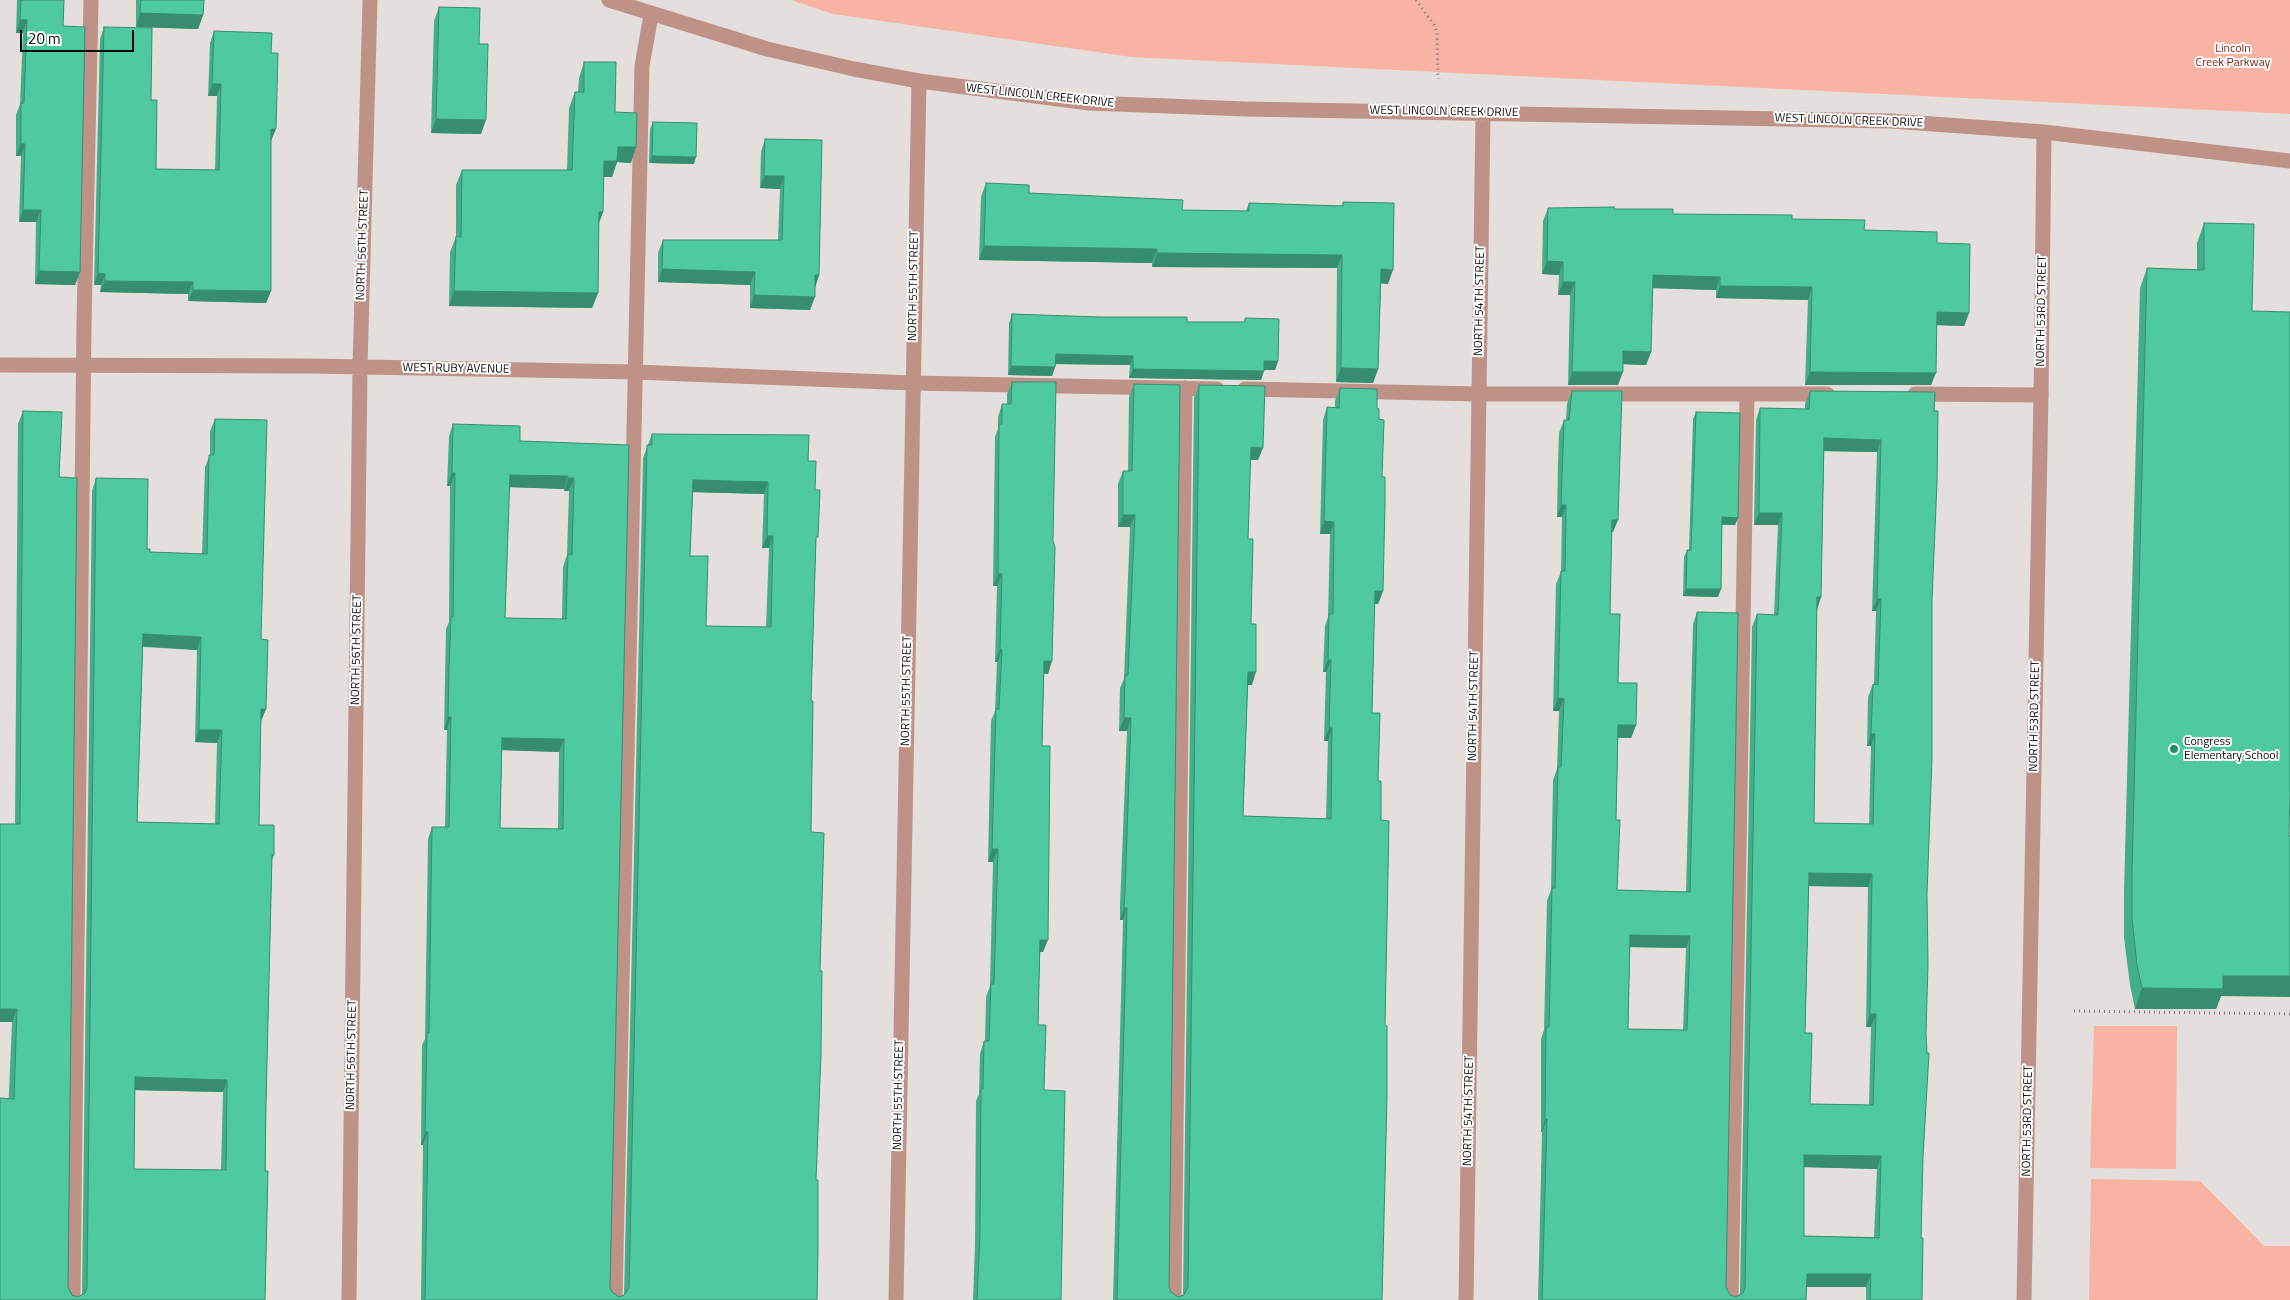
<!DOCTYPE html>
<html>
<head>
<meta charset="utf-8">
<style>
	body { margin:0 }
	#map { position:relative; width:2290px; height:1300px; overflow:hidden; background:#e4dfdd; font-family:"Titillium Web",sans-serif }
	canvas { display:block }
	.scale { position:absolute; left:20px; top:30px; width:114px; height:22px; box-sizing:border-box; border:2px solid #0d0b0b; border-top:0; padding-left:6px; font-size:15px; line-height:18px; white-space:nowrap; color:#0d0b0b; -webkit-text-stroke:4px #fff; paint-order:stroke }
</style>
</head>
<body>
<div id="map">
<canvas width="2290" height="1300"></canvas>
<div class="scale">20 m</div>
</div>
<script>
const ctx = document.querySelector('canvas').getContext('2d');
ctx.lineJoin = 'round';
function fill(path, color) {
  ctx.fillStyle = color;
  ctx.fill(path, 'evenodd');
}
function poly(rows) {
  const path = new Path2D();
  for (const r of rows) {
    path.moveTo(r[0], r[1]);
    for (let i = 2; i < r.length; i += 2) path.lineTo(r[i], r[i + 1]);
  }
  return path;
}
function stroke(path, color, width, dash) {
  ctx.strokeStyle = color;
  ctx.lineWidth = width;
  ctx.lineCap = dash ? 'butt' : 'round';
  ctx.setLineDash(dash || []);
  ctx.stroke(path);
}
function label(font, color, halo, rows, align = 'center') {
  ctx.font = font + ' "Titillium Web",sans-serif';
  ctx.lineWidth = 4;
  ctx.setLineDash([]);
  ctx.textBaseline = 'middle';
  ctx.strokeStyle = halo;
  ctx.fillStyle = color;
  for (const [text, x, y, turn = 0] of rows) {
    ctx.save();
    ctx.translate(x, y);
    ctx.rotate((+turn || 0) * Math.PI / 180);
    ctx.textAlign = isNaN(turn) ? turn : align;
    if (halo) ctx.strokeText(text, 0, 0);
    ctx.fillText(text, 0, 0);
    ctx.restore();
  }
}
fill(poly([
	[791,0,2290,0,2290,114,1131,57,833,14],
	[2094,1026,2177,1026,2176,1169,2090,1168],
	[2091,1179,2200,1181,2264,1246,2290,1246,2290,1300,2089,1300]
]), '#f9b3a3');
stroke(poly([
	[1416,0,1434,25,1437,33,1438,79],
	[2074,1011,2290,1014]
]), '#7b7776', 3, [1, 4]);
stroke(poly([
	[912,383,1217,389],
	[1245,389,1479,394,1827,394],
	[1915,394,2041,395],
	[73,1300,84,324,91,0],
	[615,1300,642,66,651,15],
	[1174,1300,1185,388],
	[1731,1300,1747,394]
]), '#bf9288', 15);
stroke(poly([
	[609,0,767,49,854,69,919,81,1089,103,1246,109,1891,121,2044,132,2290,161],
	[0,365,311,366,635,372,912,383],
	[349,1300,360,367,370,0],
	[896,1300,919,81],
	[1466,1300,1483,113],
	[2024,1300,2041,395,2044,132]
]), '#bf9288', 15);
fill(poly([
	[17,0,64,0,63,26,80,272,75,285,35,284,36,222,19,222,21,156,16,156,16,115,20,104,23,33,16,33],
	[136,0,204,0,203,15,198,29,136,27],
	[439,7,479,44,481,134,431,133,434,21],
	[104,27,151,100,156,169,215,170,217,96,208,96,210,43,214,31,271,141,271,291,266,303,188,301,188,294,100,292,101,285,94,285,100,39],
	[584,62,615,112,631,163,617,162,612,177,603,177,603,212,599,223,598,293,592,308,449,306,450,252,456,237,456,185,462,170,567,170,569,108,575,92,578,92,579,78],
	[653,122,694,164,649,163,650,129],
	[765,139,822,140,819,275,815,287,810,310,750,308,750,285,658,282,658,253,663,240,778,240,780,189,760,188,761,152],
	[986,183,1029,193,1182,210,1246,211,1249,203,1342,206,1343,202,1388,284,1381,283,1378,369,1373,383,1336,382,1337,268,1152,267,1152,263,979,260,981,197],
	[1548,208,1614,209,1673,214,1792,219,1864,230,1937,243,1969,313,1964,326,1937,325,1931,385,1805,385,1808,300,1716,298,1716,290,1653,288,1651,352,1646,365,1623,364,1618,385,1568,385,1570,295,1558,295,1559,275,1542,274,1543,221],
	[2204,223,2221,996,2216,1009,2135,1009,2130,985,2124,938,2124,892,2140,288,2147,268,2197,270,2197,243],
	[1012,314,1187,322,1244,322,1245,318,1278,361,1275,370,1264,370,1261,380,1129,378,1130,365,1056,364,1052,376,1008,375,1009,323],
	[1012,382,1048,674,1044,673,1042,746,1043,952,1040,952,1038,1025,1061,1300,973,1300,975,1245,976,1101,979,1094,980,1054,984,1041,985,1041,986,997,990,986,993,862,988,862,991,721,995,711,997,662,995,662,997,586,993,586,995,437,998,429,998,417,1002,404,1007,404,1007,394],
	[1134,384,1169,1287,1171,1292,1178,1297,1183,1295,1194,398,1199,385,1258,460,1250,460,1248,539,1251,624,1252,685,1248,685,1243,816,1326,819,1328,741,1324,741,1326,672,1323,672,1325,626,1328,617,1330,534,1320,534,1323,420,1327,407,1335,407,1335,401,1340,388,1377,408,1379,419,1382,477,1383,591,1378,604,1374,604,1372,713,1381,820,1385,1025,1382,1300,1113,1300,1123,920,1120,920,1120,905,1127,731,1119,731,1120,688,1124,679,1130,527,1118,527,1118,484,1123,471,1128,471,1129,397],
	[1572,391,1613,532,1611,532,1610,614,1618,683,1636,725,1631,738,1618,738,1616,820,1617,890,1686,892,1693,624,1697,612,1726,1287,1730,1295,1736,1297,1740,1294,1752,627,1757,614,1774,615,1778,525,1754,525,1756,420,1760,408,1805,409,1805,404,1810,391,1935,392,1932,600,1921,1238,1922,1300,1866,1300,1866,1287,1807,1287,1806,1300,1538,1300,1542,1132,1541,1132,1541,1039,1544,1030,1547,901,1551,890,1553,780,1557,769,1559,711,1553,711,1556,584,1561,572,1562,517,1557,517,1558,463,1559,433,1564,420,1566,420,1567,404],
	[1824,451,1877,452,1872,611,1876,611,1874,684,1873,684,1868,697,1867,746,1871,746,1869,824,1814,823,1817,608,1821,597],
	[1809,886,1868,887,1866,1027,1871,1027,1869,1105,1810,1104,1805,1033],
	[1630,947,1686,948,1683,1030,1628,1029],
	[1804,1167,1877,1169,1874,1237,1804,1236],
	[23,411,59,477,68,1287,72,1295,78,1297,82,1294,92,491,96,478,150,552,202,554,205,467,210,455,210,431,215,419,261,639,266,709,261,721,259,825,274,855,272,860,266,1104,265,1300,0,1300,12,1022,0,1022,0,824,15,824,18,424],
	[143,647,197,650,195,742,217,743,215,824,137,822],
	[135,1090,223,1092,221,1170,134,1169],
	[1696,412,1738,518,1735,525,1722,525,1718,597,1683,596,1684,557,1687,550,1689,550,1693,419],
	[453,424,520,441,629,445,610,1287,612,1292,619,1297,624,1295,643,458,652,434,808,461,815,490,816,544,811,701,811,832,820,971,816,1180,817,1300,421,1300,423,1145,421,1145,422,1045,425,1039,428,839,432,827,445,827,447,730,444,730,445,680,446,629,449,622,450,486,447,486,449,436],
	[509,487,564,489,564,491,569,491,567,555,563,567,562,619,505,618],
	[693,492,764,494,762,548,769,548,766,627,706,626,690,556],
	[502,750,559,752,558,829,500,828]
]), '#44ae8a');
fill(poly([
	[140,13,203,15,198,29,136,27],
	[20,20,27,20,23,33,16,33],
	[212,84,221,84,217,96,208,96],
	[436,119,486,120,481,134,431,133],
	[271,129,276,129,271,141],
	[21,144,25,144,21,156,16,156],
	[618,147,636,147,631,163,617,162,612,177,598,177,604,161],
	[652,156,696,157,694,164,649,163],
	[764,176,784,176,780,189,760,188],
	[23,210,41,210,36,222,19,222],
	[599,212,603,212,597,228],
	[984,246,1157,249,1152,263,979,260],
	[1157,253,1342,255,1337,268,1152,267],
	[1547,261,1563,262,1559,275,1542,274],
	[662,269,755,272,750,285,658,282],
	[1381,269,1393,270,1388,284,1376,283],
	[39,271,80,272,75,285,35,284],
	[98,273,105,274,101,285,94,285],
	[815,275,819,275,815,288],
	[1653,275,1720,277,1716,290,1648,288],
	[105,281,193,282,188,294,100,292],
	[1563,282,1575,282,1570,295,1558,295],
	[1720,286,1812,287,1808,300,1716,298],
	[193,290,271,291,266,303,188,301],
	[454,291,598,293,592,308,449,306],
	[754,295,815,297,810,310,750,308],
	[1937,312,1969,313,1964,326,1932,325],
	[1623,351,1651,352,1646,365,1618,364],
	[1056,354,1133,356,1130,365,1053,364],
	[1264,361,1278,361,1275,370,1261,370],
	[1011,366,1055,367,1052,376,1008,375],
	[1341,368,1378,369,1373,383,1336,382],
	[1133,369,1264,371,1261,380,1129,378],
	[1572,372,1623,372,1618,385,1568,385],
	[1810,372,1936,373,1931,385,1805,385],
	[1824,438,1881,440,1877,452,1820,451],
	[1251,447,1263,448,1258,460,1246,460],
	[452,473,455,473,450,486,447,486],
	[510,475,568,476,564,489,505,487],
	[568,478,574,478,569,491,564,491],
	[693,480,768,482,764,494,689,492],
	[1561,505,1566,505,1562,517,1557,517],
	[1759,513,1782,513,1778,525,1754,525],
	[1123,515,1135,515,1130,527,1118,527],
	[1722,517,1738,518,1735,525,1720,524],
	[1612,520,1618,520,1613,532,1607,532],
	[1324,521,1334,522,1330,534,1320,534],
	[767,536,773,536,769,548,762,548],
	[998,574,1002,574,997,586,993,586],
	[1686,589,1721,589,1718,597,1683,596],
	[1375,591,1383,591,1378,604,1370,604],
	[1817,597,1821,597,1817,610],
	[1877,599,1881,599,1876,611,1872,611],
	[143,634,201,637,197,650,138,646],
	[1000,649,1002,650,997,662,995,662],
	[1328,660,1331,660,1326,672,1323,672],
	[1044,661,1052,661,1048,674,1039,673],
	[1248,672,1256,672,1252,685,1243,685],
	[1558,698,1564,699,1559,711,1553,711],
	[261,709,266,709,261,721],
	[448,717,451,717,447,730,444,730],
	[1124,718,1131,718,1127,731,1119,731],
	[1618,725,1636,725,1631,738,1614,737],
	[1329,728,1332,728,1328,741,1324,741],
	[199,730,222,730,217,743,195,742],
	[1871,734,1875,734,1871,746,1867,746],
	[502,738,564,739,559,752,498,750],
	[992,849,998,849,993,862,988,862],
	[1809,873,1872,874,1868,887,1804,886],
	[1124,908,1127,908,1123,920,1120,920],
	[1630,935,1690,936,1686,948,1626,947],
	[1040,940,1048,940,1043,952,1036,952],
	[2223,976,2290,976,2290,997,2221,996,2216,1009,2135,1009,2142,988],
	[0,1009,17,1009,12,1022,0,1022],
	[1870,1014,1876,1014,1871,1027,1866,1027],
	[135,1077,227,1080,223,1092,130,1090],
	[1545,1119,1547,1119,1542,1132,1541,1132],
	[425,1132,428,1132,423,1145,421,1145],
	[1804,1155,1881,1156,1877,1169,1799,1167],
	[1807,1274,1871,1274,1866,1287,1803,1287]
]), '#378d70');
const building = poly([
	[21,0,64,0,63,26,85,27,80,272,39,271,41,210,23,210,25,144,21,144,21,103,24,103,27,20,20,20,21,0],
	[141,0,204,0,203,15,140,13,141,0],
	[439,7,480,8,479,44,488,44,486,120,436,119,439,7],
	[104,27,152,28,151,100,157,100,156,169,219,170,221,84,212,84,214,31,272,33,271,53,278,53,276,129,271,129,271,291,193,290,193,282,105,281,105,274,98,273,104,27],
	[584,62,616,62,615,112,637,113,636,147,618,147,617,161,604,161,603,212,599,212,598,293,454,291,456,236,461,237,462,170,572,170,575,92,584,92,584,62],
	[653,122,697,123,696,157,652,156,653,122],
	[765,139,822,140,819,275,815,275,815,297,754,295,755,272,662,269,663,240,782,240,784,176,764,176,765,139],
	[986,183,1029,185,1029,193,1183,200,1182,210,1249,211,1249,203,1343,206,1343,202,1394,203,1393,270,1381,269,1378,369,1341,368,1342,255,1157,253,1157,249,984,246,986,183],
	[1614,207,1614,209,1673,209,1673,214,1792,215,1792,219,1865,220,1864,230,1937,232,1937,243,1970,244,1969,313,1937,312,1936,373,1810,372,1812,287,1720,286,1720,277,1653,275,1651,352,1623,351,1623,372,1572,372,1575,282,1563,282,1563,262,1547,261,1548,208,1614,207],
	[2204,223,2254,224,2252,311,2290,312,2290,792,2289,836,2290,836,2290,976,2223,976,2223,989,2142,988,2137,965,2132,918,2132,872,2147,268,2204,270,2204,223],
	[1012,314,1100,317,1187,317,1187,322,1245,322,1245,318,1279,319,1278,361,1264,361,1264,371,1133,369,1133,356,1056,354,1055,367,1011,366,1012,314],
	[1012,382,1056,382,1053,541,1055,547,1052,661,1044,661,1042,746,1050,746,1048,940,1040,940,1038,1025,1046,1025,1044,1090,1065,1091,1061,1300,977,1300,980,1233,981,1089,983,1089,984,1041,989,1041,991,984,994,984,998,849,992,849,996,709,999,709,1002,650,1000,649,1002,574,998,574,999,424,1002,424,1002,404,1011,404,1012,382],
	[1134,384,1180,385,1169,1287,1171,1292,1178,1297,1184,1295,1188,1287,1199,385,1265,386,1263,448,1251,447,1248,539,1253,539,1251,624,1256,624,1256,672,1248,672,1243,816,1331,819,1332,728,1329,728,1331,660,1328,660,1329,614,1333,614,1334,522,1324,521,1327,407,1339,408,1340,388,1377,389,1377,408,1379,409,1379,419,1384,420,1382,477,1385,477,1385,504,1383,591,1375,591,1372,713,1380,713,1378,781,1381,781,1381,820,1389,821,1385,1025,1387,1026,1387,1097,1382,1300,1117,1300,1127,908,1124,908,1125,893,1131,718,1124,718,1125,675,1128,675,1135,515,1123,515,1123,471,1132,471,1134,384],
	[1572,391,1622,391,1618,520,1612,520,1610,614,1620,614,1618,683,1637,683,1636,725,1618,725,1616,820,1620,820,1617,890,1690,892,1697,612,1738,613,1726,1287,1730,1295,1736,1297,1743,1293,1745,1288,1757,614,1778,615,1782,513,1759,513,1760,408,1809,409,1810,391,1935,392,1934,411,1938,411,1937,482,1932,600,1932,758,1927,894,1928,964,1926,1033,1927,1053,1929,1053,1923,1157,1921,1238,1923,1238,1922,1300,1870,1300,1871,1274,1807,1274,1806,1300,1542,1300,1547,1119,1545,1119,1546,1027,1549,1027,1552,888,1555,888,1558,767,1561,767,1564,699,1558,698,1561,571,1565,571,1566,505,1561,505,1563,450,1564,420,1569,420,1572,391],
	[1824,438,1881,440,1877,599,1881,599,1878,685,1873,684,1871,734,1875,734,1873,824,1814,823,1817,597,1821,597,1824,438],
	[1809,873,1872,874,1870,1014,1876,1014,1873,1105,1810,1104,1812,1033,1805,1033,1809,873],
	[1630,935,1690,936,1687,1030,1628,1029,1630,935],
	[1804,1155,1881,1156,1879,1238,1804,1236,1804,1155],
	[23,411,62,412,59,477,77,478,68,1287,72,1295,78,1297,85,1293,87,1288,96,478,148,479,147,549,150,549,150,552,207,554,209,455,214,455,215,419,267,420,261,639,268,640,266,709,261,709,259,825,274,825,274,855,272,855,266,1104,265,1171,268,1171,265,1300,0,1300,0,1098,14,1099,17,1009,0,1009,0,824,20,824,23,411],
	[143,634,201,637,199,730,222,730,219,824,137,822,143,634],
	[135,1077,227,1080,226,1170,134,1169,135,1077],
	[1696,412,1740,413,1738,518,1722,517,1721,589,1686,589,1687,550,1691,550,1696,412],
	[453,424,520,426,520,441,629,445,610,1287,612,1292,619,1297,624,1295,629,1288,647,445,652,445,652,434,809,435,808,461,816,461,815,490,820,490,818,537,816,537,811,701,813,701,811,832,824,833,820,971,822,971,821,1054,816,1180,818,1180,818,1249,817,1300,425,1300,428,1132,425,1132,427,1033,429,1033,432,827,449,827,451,717,448,717,449,668,451,617,453,617,454,537,455,473,452,473,453,424],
	[510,475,568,476,568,478,574,478,572,555,568,554,566,619,505,618,510,475],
	[693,480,768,482,767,536,773,536,771,627,706,626,708,556,690,556,693,480],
	[502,738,564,739,563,829,500,828,502,738]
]);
fill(building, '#4fcaa0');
stroke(building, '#378d70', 1);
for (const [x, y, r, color] of [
	[2174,749,5,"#218d6b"]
]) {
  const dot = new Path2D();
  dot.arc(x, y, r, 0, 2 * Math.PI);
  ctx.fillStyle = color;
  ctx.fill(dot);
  stroke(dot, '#fff', 2);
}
label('12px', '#7d2513', '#fff', [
	["Lincoln",2233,49],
	["Creek Parkway",2233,63]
]);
label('12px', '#0d0b0b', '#fff', [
	["WEST LINCOLN CREEK DRIVE",1040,96,6],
	["WEST LINCOLN CREEK DRIVE",1444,112,1],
	["WEST LINCOLN CREEK DRIVE",1849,121,2],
	["NORTH 56TH STREET",363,245,-88],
	["NORTH 55TH STREET",914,286,-89],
	["NORTH 54TH STREET",1480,301,-89],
	["NORTH 53RD STREET",2042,311,-89],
	["WEST RUBY AVENUE",456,369,1],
	["NORTH 56TH STREET",357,650,-89],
	["NORTH 55TH STREET",907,691,-89],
	["NORTH 54TH STREET",1474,706,-89],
	["NORTH 53RD STREET",2035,716,-89],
	["NORTH 56TH STREET",352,1055,-89],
	["NORTH 55TH STREET",899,1095,-89],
	["NORTH 54TH STREET",1469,1111,-89],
	["NORTH 53RD STREET",2028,1121,-89]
]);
label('12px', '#0d0b0b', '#fff', [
	["Congress",2184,742],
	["Elementary School",2184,756]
], 'left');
</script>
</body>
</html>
